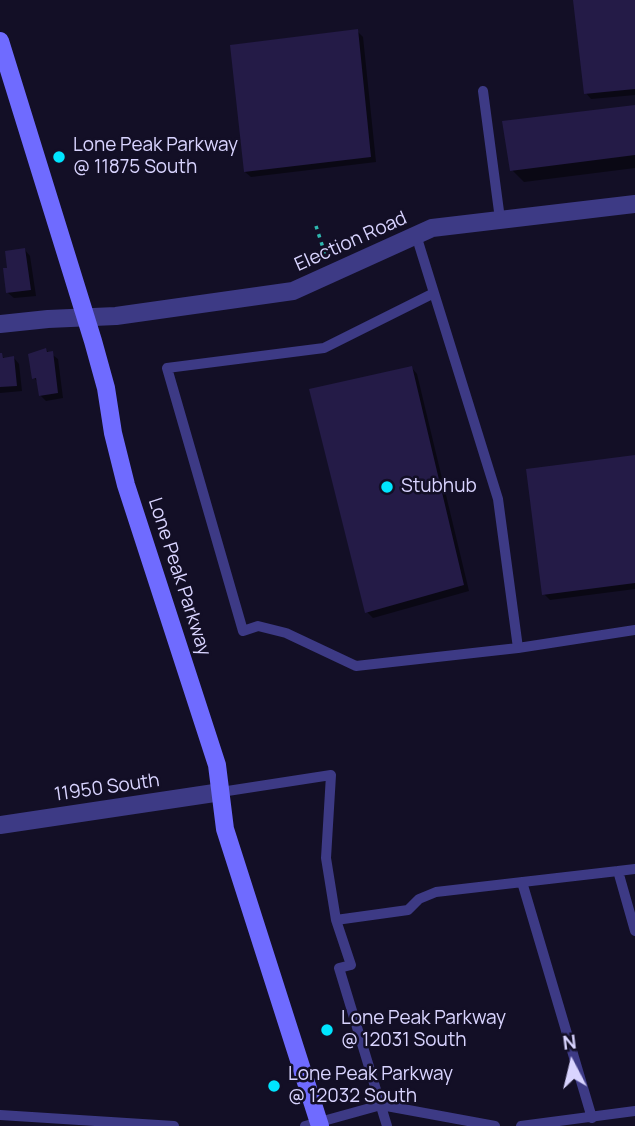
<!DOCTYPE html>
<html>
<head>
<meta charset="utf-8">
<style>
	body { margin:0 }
	#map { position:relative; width:635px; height:1126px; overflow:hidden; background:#130f26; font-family:Manrope,sans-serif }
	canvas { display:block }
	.north { position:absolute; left:537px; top:1028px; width:70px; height:70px; -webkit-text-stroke:5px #130f26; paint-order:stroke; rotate:353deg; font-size:19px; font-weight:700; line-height:28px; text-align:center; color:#d9d4ff }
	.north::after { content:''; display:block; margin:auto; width:24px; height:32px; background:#d9d4ff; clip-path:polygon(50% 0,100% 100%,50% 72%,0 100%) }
</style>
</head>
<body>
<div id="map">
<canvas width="635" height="1126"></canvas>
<div class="north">N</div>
</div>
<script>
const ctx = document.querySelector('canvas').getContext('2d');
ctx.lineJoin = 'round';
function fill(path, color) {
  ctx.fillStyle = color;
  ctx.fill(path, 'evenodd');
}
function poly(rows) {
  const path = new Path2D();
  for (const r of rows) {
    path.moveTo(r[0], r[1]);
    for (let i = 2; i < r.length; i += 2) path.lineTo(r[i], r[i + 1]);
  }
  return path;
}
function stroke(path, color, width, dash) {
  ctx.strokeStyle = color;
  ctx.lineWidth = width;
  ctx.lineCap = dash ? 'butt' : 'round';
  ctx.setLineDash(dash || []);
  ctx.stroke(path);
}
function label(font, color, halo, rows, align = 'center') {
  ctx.font = font + ' Manrope,sans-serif';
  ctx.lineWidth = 5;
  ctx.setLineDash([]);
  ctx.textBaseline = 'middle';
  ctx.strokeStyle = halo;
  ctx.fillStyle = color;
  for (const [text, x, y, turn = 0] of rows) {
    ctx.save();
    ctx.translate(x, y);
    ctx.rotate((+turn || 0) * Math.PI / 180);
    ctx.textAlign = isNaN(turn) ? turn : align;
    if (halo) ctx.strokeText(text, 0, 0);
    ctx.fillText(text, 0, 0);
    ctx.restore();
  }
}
fill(poly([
	[575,0,635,0,635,95,591,99,586,93],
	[357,31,363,37,376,162,251,177,245,172],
	[635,107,635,168,524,182,512,170],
	[25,250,30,256,36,296,14,298,8,293,9,269],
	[46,350,58,359,63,398,46,401,40,395,39,383,34,378],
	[0,355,6,359,14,358,19,364,22,391,0,393],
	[412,368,417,374,469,591,373,618,367,612],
	[635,457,635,589,550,600,544,594]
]), '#0007');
fill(poly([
	[573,0,635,0,635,89,584,94],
	[358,29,371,157,244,172,230,45],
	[635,105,635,155,510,171,502,121],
	[25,248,31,290,6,293,3,268,7,268,5,251],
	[46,348,47,352,53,351,58,393,39,396,36,378,32,379,28,354],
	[0,353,2,353,3,358,14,356,17,386,0,387],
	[412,366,464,585,365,613,309,389],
	[635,455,635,583,542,595,526,469]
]), '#241b47');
stroke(poly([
	[316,226,325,254]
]), '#2fb8b0', 3.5, [3.5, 5]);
stroke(poly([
	[483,91,500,219],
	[416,235,498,499,518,648],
	[434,293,324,348,167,368,243,631,258,626,286,633,356,666,518,648,635,630],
	[221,792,331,775,326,858,336,920,408,910,419,899,436,892,618,871,635,931],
	[618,871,635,869],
	[522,882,592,1118],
	[336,920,351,965,339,968,387,1126],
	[0,1115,174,1126],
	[305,1126,381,1105,495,1126],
	[521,1126,635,1111]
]), '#3d3a85', 10);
stroke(poly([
	[0,324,48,319,116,316,293,291,432,228,635,204],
	[0,825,221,792]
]), '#3d3a85', 18);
stroke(poly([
	[0,41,93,341,106,388,113,433,126,485,217,765,225,829,320,1126]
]), '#6f6bff', 18);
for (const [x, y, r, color] of [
	[59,157,7,"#00e5ff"],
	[387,487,7,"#00e5ff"],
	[327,1030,7,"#00e5ff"],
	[274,1086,7,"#00e5ff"]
]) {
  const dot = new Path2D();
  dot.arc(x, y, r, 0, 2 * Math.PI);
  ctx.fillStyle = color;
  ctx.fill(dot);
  stroke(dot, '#130f26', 2.5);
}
label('19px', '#d9d4ff', '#130f26', [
	["Lone Peak Parkway",73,146],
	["@ 11875 South",73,168],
	["Stubhub",401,487],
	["Lone Peak Parkway",341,1019],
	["@ 12031 South",341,1041],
	["Lone Peak Parkway",288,1075],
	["@ 12032 South",288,1097]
], 'left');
label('19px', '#d9d4ff', '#130f26', [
	["Election Road",351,242,-24],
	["Lone Peak Parkway",179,577,72],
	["11950 South",107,788,-8]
]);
</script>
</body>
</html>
